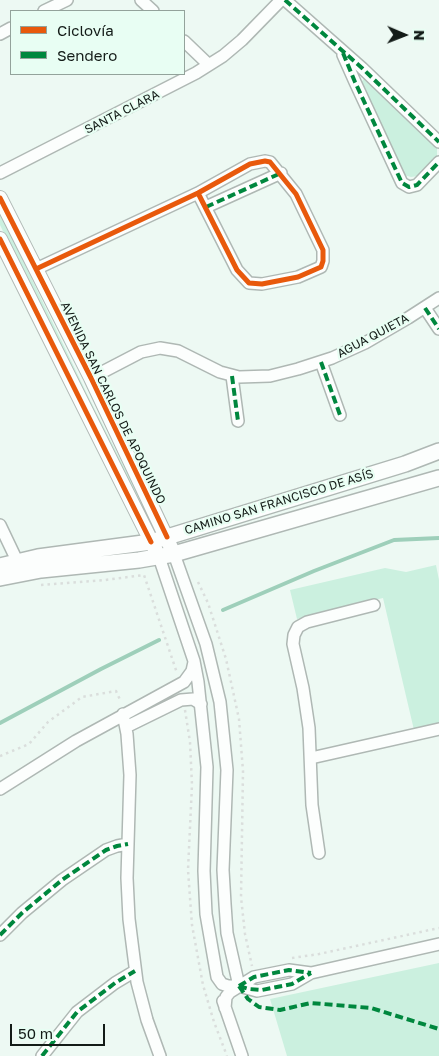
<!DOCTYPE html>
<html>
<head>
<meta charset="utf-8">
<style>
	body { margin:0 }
	#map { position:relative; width:439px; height:1056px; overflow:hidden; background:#edf9f3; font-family:"Golos Text",sans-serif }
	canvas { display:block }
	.legend { position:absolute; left:10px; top:10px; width:175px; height:65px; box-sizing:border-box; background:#e8fef3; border:1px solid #93a39b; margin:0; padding:6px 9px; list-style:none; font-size:15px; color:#131b17 }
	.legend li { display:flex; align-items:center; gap:10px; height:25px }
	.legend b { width:25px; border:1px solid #93a39b }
	.north { position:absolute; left:379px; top:10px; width:50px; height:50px; -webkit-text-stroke:4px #e8fef3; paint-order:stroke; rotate:91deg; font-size:14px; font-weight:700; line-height:20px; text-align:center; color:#131b17 }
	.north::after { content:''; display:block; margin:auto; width:18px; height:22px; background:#131b17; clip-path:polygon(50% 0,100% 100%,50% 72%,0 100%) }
	.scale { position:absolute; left:10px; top:1024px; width:95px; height:22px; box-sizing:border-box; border:2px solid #131b17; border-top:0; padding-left:6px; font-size:15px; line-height:18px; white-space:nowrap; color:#131b17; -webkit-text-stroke:4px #e8fef3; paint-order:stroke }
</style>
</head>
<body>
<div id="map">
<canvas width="439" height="1056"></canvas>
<ul class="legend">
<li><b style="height:6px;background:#e8590c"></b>Ciclovía</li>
<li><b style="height:6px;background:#00873e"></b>Sendero</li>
</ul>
<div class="north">N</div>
<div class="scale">50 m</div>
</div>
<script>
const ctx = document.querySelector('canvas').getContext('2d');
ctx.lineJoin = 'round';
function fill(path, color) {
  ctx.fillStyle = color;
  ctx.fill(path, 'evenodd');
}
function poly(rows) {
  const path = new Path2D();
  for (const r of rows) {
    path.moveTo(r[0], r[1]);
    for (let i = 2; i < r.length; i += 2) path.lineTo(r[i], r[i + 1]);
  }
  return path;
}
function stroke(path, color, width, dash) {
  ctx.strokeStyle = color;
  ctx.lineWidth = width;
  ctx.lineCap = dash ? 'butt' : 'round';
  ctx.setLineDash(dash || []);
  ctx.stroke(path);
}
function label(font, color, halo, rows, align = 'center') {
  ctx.font = font + ' "Golos Text",sans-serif';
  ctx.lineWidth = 4.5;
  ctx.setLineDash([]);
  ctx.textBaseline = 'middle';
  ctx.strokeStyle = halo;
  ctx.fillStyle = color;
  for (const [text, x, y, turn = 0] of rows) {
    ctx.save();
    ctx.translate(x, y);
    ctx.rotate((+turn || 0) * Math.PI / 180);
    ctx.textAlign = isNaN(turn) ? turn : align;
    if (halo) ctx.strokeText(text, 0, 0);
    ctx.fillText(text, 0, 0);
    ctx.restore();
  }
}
fill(poly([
	[364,79,437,146,437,156,418,176,411,177,404,175,360,83],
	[0,213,89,398,153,524,148,527,0,225],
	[436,565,439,580,439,724,414,730,383,598,297,619,290,590,385,568,406,572],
	[439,963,439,1056,287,1056,270,999]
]), '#cbf0df');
stroke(poly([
	[223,610,314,571,394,540,439,538],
	[0,723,101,669,159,640]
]), '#9ecfba', 4);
const minor = poly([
	[141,0,153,11],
	[285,0,362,68,439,142],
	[44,11,67,0],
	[0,34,11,28],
	[184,41,209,65],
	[343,55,355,82,402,183,409,187,417,185,439,162],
	[0,173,196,73,223,56,242,40,281,0],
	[206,207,281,173],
	[36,269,198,193,250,164,265,161,270,162,296,194,323,250,323,261,321,267,298,277,262,284,249,283,237,270,198,193],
	[425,308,439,329],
	[321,362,340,415],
	[232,376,238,421],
	[91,378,141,352,160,348,178,351,220,372,239,377,270,376,298,369,332,358,365,343,408,318,439,298],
	[0,525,20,567],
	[174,554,206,644,220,702,227,770,223,870,225,904,227,933,239,986],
	[159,557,194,661,198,682,207,767,204,871,206,914,217,977,222,984,228,986,239,986,257,991,292,984,311,973],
	[123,714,127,734,130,775,127,878,129,919,137,982,147,1020,160,1056],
	[126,727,181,700,193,699,201,704],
	[311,758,439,729],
	[0,789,76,741,184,682,192,671,194,662],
	[319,853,312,805,309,728,303,688,293,644,294,635,298,627,307,622,374,605],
	[0,935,22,913,62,880,106,850,117,846,128,844],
	[223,1001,242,1056],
	[225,1008,226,997,230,992,254,977,289,970,311,973,439,944],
	[42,1056,77,1012,115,983,135,971]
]);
const tertiary = poly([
	[0,198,91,378,174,554],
	[0,239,156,551]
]);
const secondary = poly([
	[0,566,38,557,151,542,405,464,439,451],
	[0,578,41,570,139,560,174,554,439,478]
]);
stroke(minor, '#afb8b4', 14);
stroke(tertiary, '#afb8b4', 16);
stroke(secondary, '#afb8b4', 18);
stroke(poly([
	[198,582,208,603,226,659,239,719,243,771,241,897,245,934,252,966],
	[41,585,105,580,144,575,177,673],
	[185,710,190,742,192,785,188,870,192,925,203,985,214,1022,227,1056],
	[0,756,29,744,48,722,82,697,116,691,121,702],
	[292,958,319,954,439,928]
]), '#dadedc', 2.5, [2.5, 4]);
stroke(minor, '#fcfefd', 11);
stroke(tertiary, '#fcfefd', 14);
stroke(secondary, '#fcfefd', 15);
stroke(poly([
	[285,0,362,68,439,142],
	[343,53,355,82,402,183,409,187,417,185,439,162],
	[206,207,281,173],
	[425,308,439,329],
	[321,362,340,415],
	[232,376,238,421],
	[0,935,22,913,62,880,106,850,117,846,128,844],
	[239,986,248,999,259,1007,280,1010,311,1003,371,1008,439,1029],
	[239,986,249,989,262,990,292,984,311,973],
	[239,986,254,977,289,970,311,973],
	[42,1056,77,1012,115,983,135,971]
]), '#00873e', 4, [8, 4]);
stroke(poly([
	[0,198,91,378,167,537],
	[0,239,151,542],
	[36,269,198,193,250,164,265,161,270,162,296,194,323,250,323,261,321,267,298,277,262,284,249,283,237,270,198,193]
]), '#e8590c', 5);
label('12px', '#131b17', '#e8fef3', [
	["SANTA CLARA",122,112,-27],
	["AGUA QUIETA",373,336,-28],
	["AVENIDA SAN CARLOS DE APOQUINDO",113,403,64],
	["CAMINO SAN FRANCISCO DE ASÍS",279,502,-17]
]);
</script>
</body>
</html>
